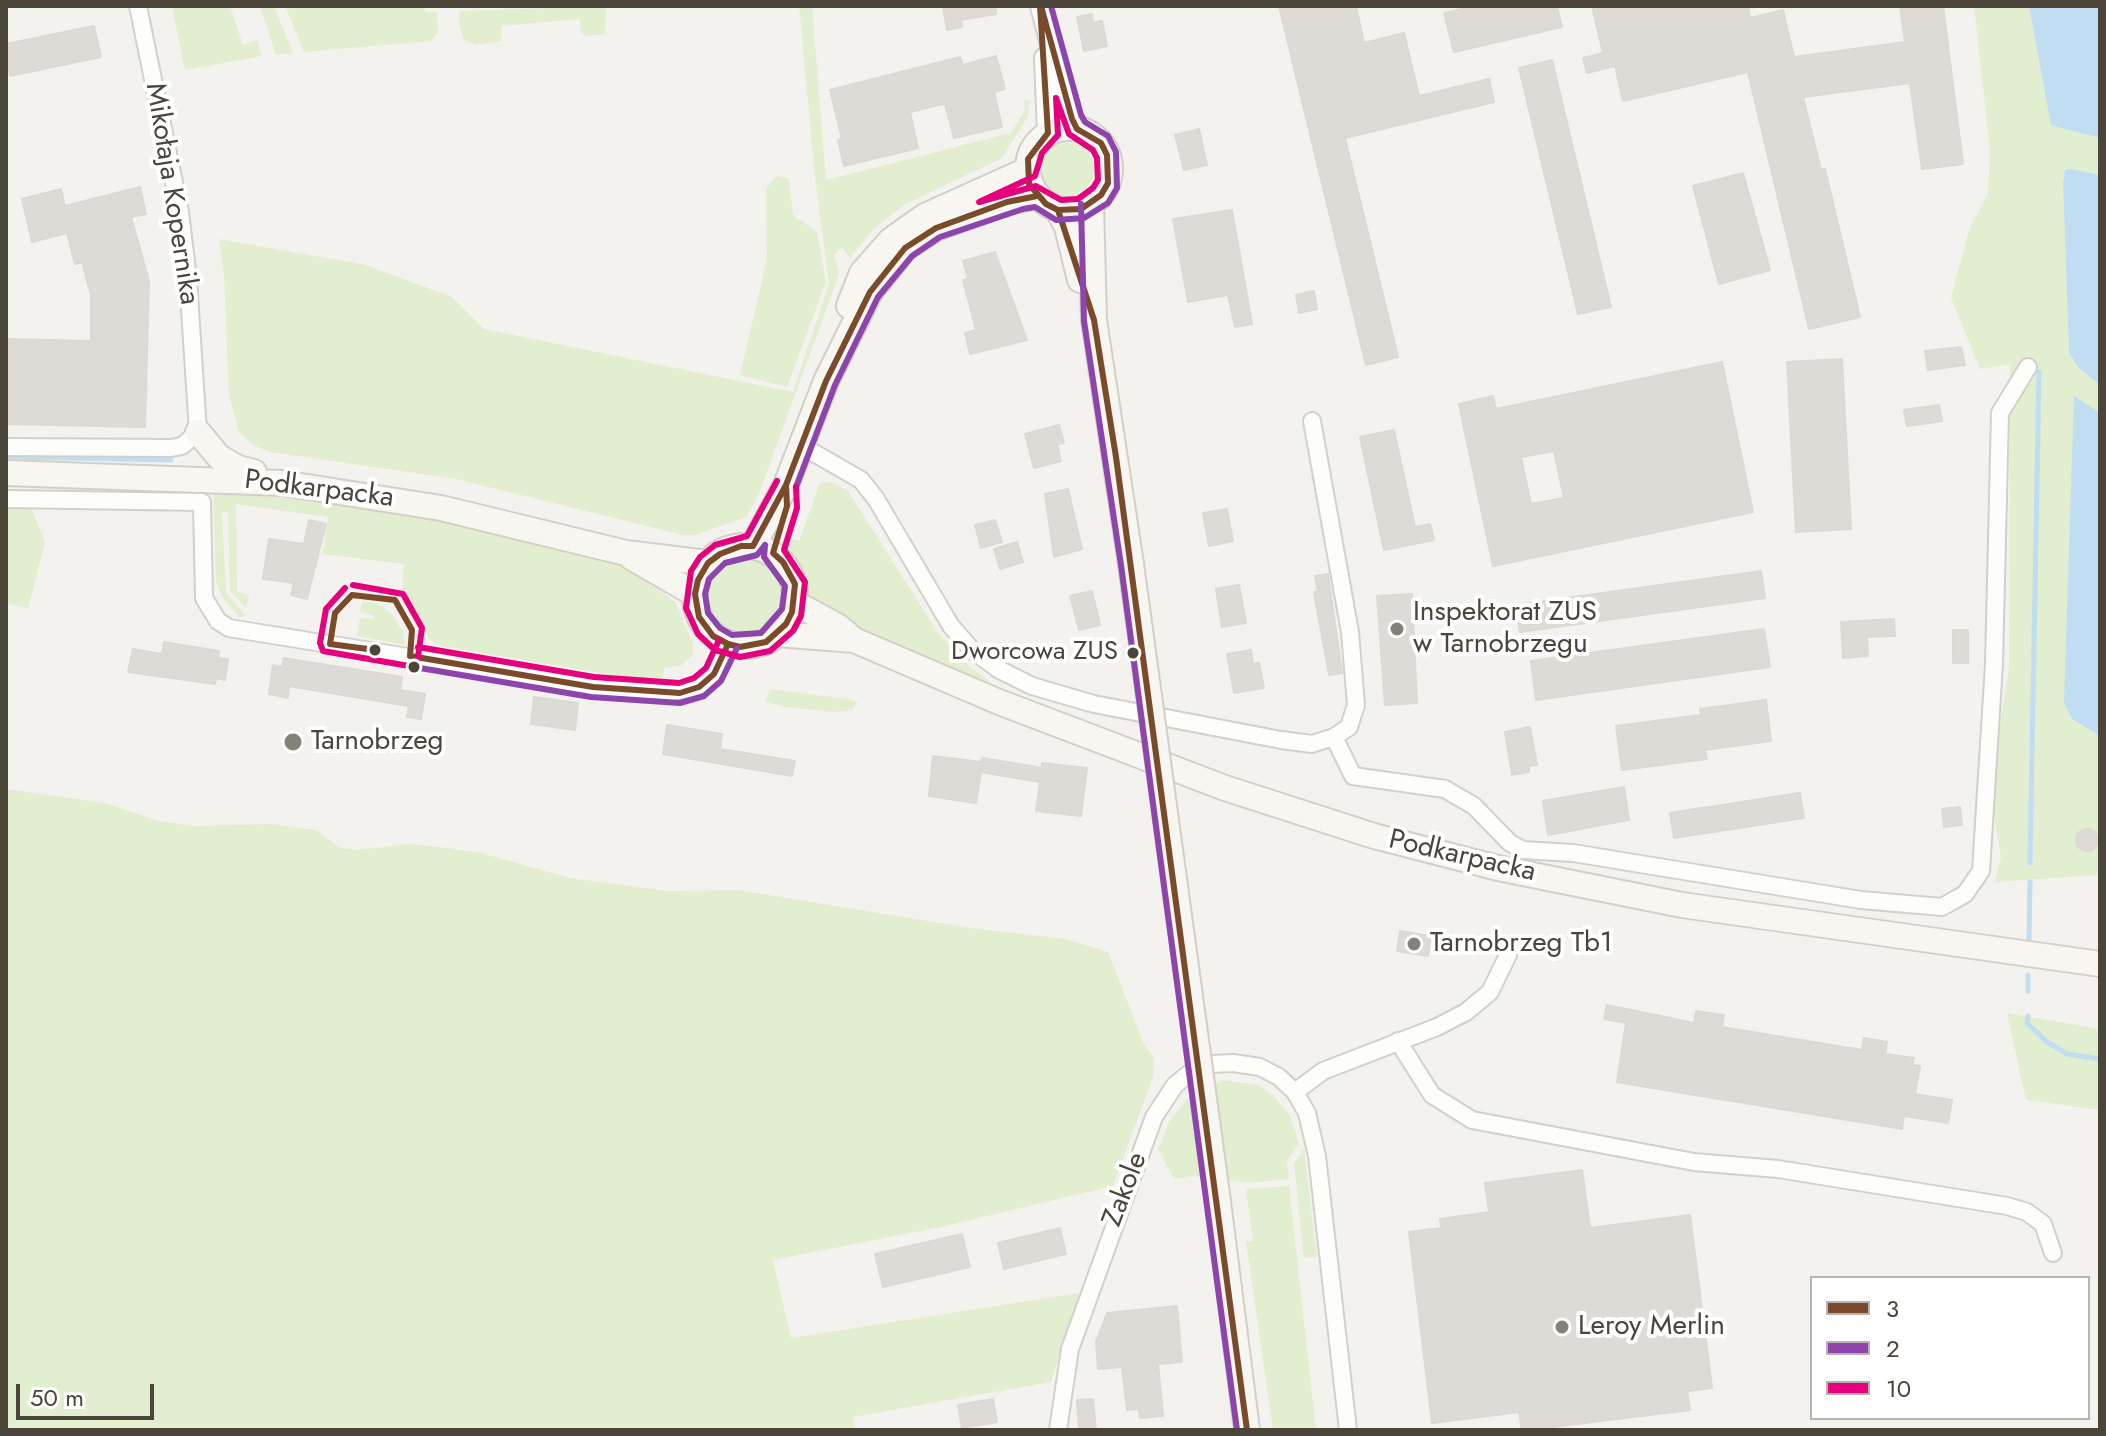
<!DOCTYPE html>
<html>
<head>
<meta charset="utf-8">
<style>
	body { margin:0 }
	#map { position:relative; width:2106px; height:1436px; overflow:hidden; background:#f4f2ee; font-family:Jost,sans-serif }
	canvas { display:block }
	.frame { position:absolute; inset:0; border:8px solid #4b4439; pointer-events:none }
	.legend { position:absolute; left:1810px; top:1276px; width:280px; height:144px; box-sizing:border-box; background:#fff; border:2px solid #b7b4b0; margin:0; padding:10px 14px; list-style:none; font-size:24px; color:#4b4439 }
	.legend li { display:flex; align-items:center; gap:16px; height:40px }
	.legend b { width:40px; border:2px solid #b7b4b0 }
	.scale { position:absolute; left:16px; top:1384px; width:138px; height:36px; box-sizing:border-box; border:4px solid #4b4439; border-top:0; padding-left:10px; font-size:24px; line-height:28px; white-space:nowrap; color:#4b4439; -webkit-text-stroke:6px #fff; paint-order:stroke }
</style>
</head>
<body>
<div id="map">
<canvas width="2106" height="1436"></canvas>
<div class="frame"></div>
<ul class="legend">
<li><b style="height:10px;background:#7a4b2a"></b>3</li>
<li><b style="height:10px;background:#8e44ad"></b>2</li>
<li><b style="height:10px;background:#e5007d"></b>10</li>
</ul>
<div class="scale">50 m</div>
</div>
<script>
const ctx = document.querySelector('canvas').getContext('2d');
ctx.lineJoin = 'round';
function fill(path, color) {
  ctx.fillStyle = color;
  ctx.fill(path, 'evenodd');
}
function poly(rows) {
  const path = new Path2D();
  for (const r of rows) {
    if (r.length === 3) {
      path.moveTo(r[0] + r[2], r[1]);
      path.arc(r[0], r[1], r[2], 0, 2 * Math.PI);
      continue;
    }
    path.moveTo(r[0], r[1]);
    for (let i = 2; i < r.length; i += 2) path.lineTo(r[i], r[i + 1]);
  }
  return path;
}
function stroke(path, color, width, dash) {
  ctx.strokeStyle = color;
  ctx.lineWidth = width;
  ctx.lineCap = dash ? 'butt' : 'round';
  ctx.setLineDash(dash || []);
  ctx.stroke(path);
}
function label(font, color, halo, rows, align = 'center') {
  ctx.font = font + ' Jost,sans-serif';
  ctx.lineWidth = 8;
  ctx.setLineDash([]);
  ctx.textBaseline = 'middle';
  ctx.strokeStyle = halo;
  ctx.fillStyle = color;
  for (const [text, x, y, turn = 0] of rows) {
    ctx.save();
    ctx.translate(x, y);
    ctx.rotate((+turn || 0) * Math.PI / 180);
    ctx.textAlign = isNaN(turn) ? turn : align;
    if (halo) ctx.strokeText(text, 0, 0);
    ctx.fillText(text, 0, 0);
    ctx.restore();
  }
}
fill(poly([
	[172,6,230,6,243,45,257,40,262,56,185,70],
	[260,6,274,6,293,53,276,55],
	[285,6,424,6,425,12,437,12,438,32,431,41,304,52],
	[606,6,605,34,586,36,581,33,580,19,502,26,501,41,476,45,464,39,460,28,459,11],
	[799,6,812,6,826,180,1011,133,1025,110,1024,100,1030,101,1027,118,1002,158,904,205,874,229,850,258,842,247,834,256,839,271,837,280,758,496,746,517,695,535,683,535,456,479,270,452,253,445,239,432,229,395,224,274,219,239,366,265,452,297,484,329,793,392,829,284,815,177],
	[1974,6,2029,6,2051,124,2100,138,2100,175,2065,171,2063,183,2069,352,2078,367,2100,385,2100,413,2074,397,2072,719,2100,736,2100,875,1995,882,2001,857,1990,792,2009,667,2010,364,1980,369,1951,298,1969,230,1988,193,1990,150],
	[1068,169,26],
	[776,176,789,178,793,215,817,232,826,282,787,387,740,375,767,259,766,189],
	[831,482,848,491,938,633,969,666,993,684,865,632,808,599,788,549,788,537,799,541,820,483],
	[213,490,304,496,428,515,589,552,660,577,657,588,675,602,693,644,692,656,682,665,664,668,663,679,618,676,440,646,430,640,402,592,404,564,323,554,328,517,236,504,237,592,249,595,246,608,230,591,228,512,222,512,226,593,245,615,240,618,222,597,216,581],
	[6,507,31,508,45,542,28,608,6,604],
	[746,596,37],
	[362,602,377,603,391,613,403,632,405,645,357,636,360,618,373,619,373,615,360,612],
	[770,689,848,699,858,703,851,710,834,712,786,707,765,702],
	[6,789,104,803,159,821,193,826,272,824,316,830,341,848,358,850,408,844,448,848,481,853,570,878,669,891,738,890,971,928,1066,939,1108,952,1143,1042,1154,1058,1153,1077,1113,1186,941,1227,773,1260,791,1338,1079,1293,1051,1382,853,1417,855,1430,6,1430],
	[2007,1013,2100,1029,2100,1110,2026,1100],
	[1222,1080,1258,1085,1275,1097,1290,1116,1299,1142,1287,1161,1289,1179,1248,1183,1193,1176,1174,1179,1158,1149,1170,1120,1189,1096],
	[1304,1148,1317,1257,1304,1258,1294,1164],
	[1289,1186,1316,1430,1273,1430,1246,1242,1253,1241,1246,1189]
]), '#e1eecf');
fill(poly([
	[2029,6,2100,6,2100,138,2051,125],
	[2071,169,2100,175,2100,385,2078,367,2069,352,2063,183,2065,170],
	[2074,396,2100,413,2100,736,2072,719,2064,702]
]), '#c0ddf1');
stroke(poly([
	[6,457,171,460],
	[2030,863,2039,372],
	[2029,942,2030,882],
	[2028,991,2028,975],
	[2028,1016,2027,1023,2047,1042,2067,1054,2100,1059]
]), '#c0ddf1', 5);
const building = poly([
	[943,6,996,6,996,14,961,20,962,27,947,30,943,6],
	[1279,6,1356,6,1364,43,1404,33,1419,96,1489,79,1494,102,1345,138,1398,357,1366,365,1279,6],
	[1476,6,1557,6,1562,27,1454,52,1444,13,1476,6],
	[1592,6,1748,6,1750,18,1783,10,1794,57,1905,42,1900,6,1943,6,1963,164,1922,169,1910,83,1803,97,1821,170,1825,169,1860,317,1809,329,1748,72,1623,101,1615,66,1587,73,1583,58,1603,53,1592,6],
	[1092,14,1093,23,1102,21,1107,46,1084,51,1077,17,1092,14],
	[94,26,101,57,10,76,6,44,94,26],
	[996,56,1005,89,994,92,1002,127,954,138,945,104,938,105,910,112,918,148,844,166,838,140,842,139,830,90,960,57,963,65,996,56],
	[1552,60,1611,307,1578,314,1519,68,1552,60],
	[1199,129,1207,165,1184,170,1175,135,1199,129],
	[1743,173,1770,270,1719,284,1693,186,1743,173],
	[140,187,146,214,131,217,149,281,145,427,6,424,6,339,91,341,91,295,82,262,75,264,67,233,32,242,22,199,61,189,65,206,140,187],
	[1232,210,1252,324,1235,327,1228,295,1188,302,1173,219,1232,210],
	[995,252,1027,340,970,354,965,333,976,330,963,280,968,279,963,261,995,252],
	[1314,291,1317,309,1299,313,1296,295,1314,291],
	[1961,347,1965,365,1928,370,1925,351,1961,347],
	[1842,359,1851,529,1796,532,1787,362,1842,359],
	[1722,362,1753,512,1493,566,1459,404,1493,396,1496,409,1722,362],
	[1554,451,1564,498,1531,504,1521,457,1554,451],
	[1939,405,1942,421,1907,426,1904,410,1939,405],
	[1059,425,1064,443,1057,444,1061,461,1034,468,1025,434,1059,425],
	[1394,430,1415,527,1430,524,1434,540,1384,550,1360,437,1394,430],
	[1068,489,1082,549,1054,557,1045,494,1068,489],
	[1227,509,1233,541,1209,546,1203,513,1227,509],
	[309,520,326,524,307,599,291,595,294,583,263,579,269,539,304,544,309,520],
	[995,520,1002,542,981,548,975,525,995,520],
	[1017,542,1023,562,1000,569,994,549,1017,542],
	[1761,571,1765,598,1520,632,1516,605,1761,571],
	[1328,574,1342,673,1329,675,1314,592,1318,591,1315,576,1328,574],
	[1239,585,1246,623,1222,627,1216,589,1239,585],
	[1092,591,1100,625,1079,630,1070,596,1092,591],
	[1412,594,1417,703,1385,705,1377,596,1412,594],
	[1894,619,1895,636,1867,637,1868,656,1843,658,1841,622,1894,619],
	[1764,629,1770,667,1536,700,1531,661,1764,629],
	[1953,630,1968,630,1968,663,1953,663,1953,630],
	[164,642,219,651,218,658,228,659,225,680,216,678,215,684,128,672,133,649,162,654,164,642],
	[1251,650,1253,664,1259,663,1264,688,1234,693,1227,654,1251,650],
	[284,658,402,677,400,690,425,694,421,719,407,717,409,706,289,686,288,698,269,694,273,665,282,667,284,658],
	[534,697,578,703,575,730,531,724,534,697],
	[1766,700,1771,741,1705,750,1707,759,1622,770,1616,726,1701,715,1700,709,1766,700],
	[667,725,722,734,720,749,795,761,792,776,663,754,667,725],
	[1530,727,1537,765,1529,766,1529,772,1512,775,1505,732,1530,727],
	[933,756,981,762,982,758,1042,768,1042,763,1087,768,1081,816,1036,811,1040,782,981,772,976,803,929,796,933,756],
	[1624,787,1629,820,1548,835,1543,801,1624,787],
	[1800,793,1804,818,1674,838,1670,813,1800,793],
	[1960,807,1962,825,1944,827,1942,809,1960,807],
	[2087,840,11],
	[1400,931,1431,936,1428,956,1397,951,1400,931],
	[1607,1005,1694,1023,1696,1011,1724,1015,1722,1027,1862,1050,1864,1038,1887,1042,1885,1054,1914,1058,1912,1065,1920,1066,1915,1094,1952,1100,1948,1123,1904,1116,1902,1129,1617,1082,1626,1023,1604,1019,1607,1005],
	[1582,1170,1590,1228,1690,1215,1712,1388,1687,1391,1690,1410,1528,1430,1522,1430,1519,1412,1432,1423,1409,1232,1441,1228,1440,1219,1489,1212,1485,1183,1582,1170],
	[1060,1228,1066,1254,1004,1269,998,1243,1060,1228],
	[962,1234,970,1267,883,1287,875,1254,962,1234],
	[1177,1306,1182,1362,1158,1364,1163,1416,1140,1418,1139,1409,1127,1410,1122,1367,1098,1369,1096,1342,1107,1313,1177,1306],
	[993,1399,997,1422,962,1428,958,1405,993,1399],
	[1093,1399,1096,1430,1079,1430,1077,1400,1093,1399]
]);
fill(building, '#dedbd6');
stroke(building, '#dcd9d4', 2);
const minor = poly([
	[1312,421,1350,632,1356,705,1349,727,1334,737],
	[802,446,861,480,876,499,951,626,972,650,998,669,1032,686,1094,704,1281,740,1312,744,1334,737,1353,776,1445,789,1474,806,1510,843,1523,850,1573,853,1861,900,1942,907,1965,894,1981,871,1994,664,2000,413,2028,367],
	[6,447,171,448,182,446,198,432,188,279,180,212,138,6],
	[6,499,202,502,204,598,218,621,229,628,593,687,664,693,699,687,714,674,728,644],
	[1398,1041,1432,1095,1472,1120,1694,1162,1778,1169,2007,1206,2027,1212,2043,1224,2053,1253],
	[1295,1092,1323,1071,1437,1027,1466,1012,1490,992,1508,955],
	[1058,1430,1070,1349,1154,1117,1175,1085,1191,1072,1211,1064,1233,1063,1260,1067,1279,1077,1295,1092,1307,1113,1317,1156,1348,1430]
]);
const tertiary = poly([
	[1041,6,1064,96,1077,129],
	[1045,58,1048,133]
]);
const secondary = poly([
	[1069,169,41],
	[1091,204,1094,320,1131,564],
	[1058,210,1067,227,1080,280],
	[849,306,862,273,891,240,925,216,1027,170],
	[198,432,219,457,238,468,254,472],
	[6,473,282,483,441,508,626,553,708,563],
	[745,596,50],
	[753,546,786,485,826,381,870,292,905,248,936,228,1007,202,1037,196],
	[631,557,695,594],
	[795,603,839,627,854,640,999,702,1225,788,1374,836,1498,868,1682,905,2100,964],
	[777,634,854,640],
	[1217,1194,1247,1430]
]);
stroke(minor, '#d2d0cb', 20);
stroke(tertiary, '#d2d0cb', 24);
stroke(secondary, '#d3cfc5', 28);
stroke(minor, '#fdfdfc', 16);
stroke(tertiary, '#fdfdfc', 20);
stroke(secondary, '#f7f6f1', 24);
const secondaryBridge = poly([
	[1131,564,1217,1194]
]);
stroke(secondaryBridge, '#d3cfc5', 28, []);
stroke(secondaryBridge, '#f7f6f1', 24);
stroke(poly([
	[1040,6,1048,133,1028,159,1029,184,1046,204,1058,210,1081,209,1101,195,1108,183,1107,155,1101,143,1077,129,1072,119,1041,6],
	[1058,210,1094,320,1116,457,1247,1430],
	[786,485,787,506,773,553,783,562,795,584,792,612,786,624,766,642,740,647,728,644,713,636,699,617,695,594,698,580,708,563,720,554,741,546,753,546,786,485],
	[786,485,826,381,870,292,905,248,936,228,1007,202,1037,196],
	[375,650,330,644,335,613,352,595,395,600,412,630,410,656,593,687,680,693,699,687,714,674,728,644]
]), '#7a4b2a', 6);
stroke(poly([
	[1081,204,1084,321,1121,565,1237,1430],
	[796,487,835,385,878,297,912,256,940,237,1023,209,1035,207,1056,220,1084,218,1108,203,1117,188,1116,152,1108,136,1085,122,1081,115,1051,6],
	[765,545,764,557,785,586,782,609,761,633,732,635,720,628,708,613,705,594,709,579,725,563,757,555,765,545],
	[414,667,591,697,680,703,704,696,721,681,737,648]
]), '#8e44ad', 6);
stroke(poly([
	[1056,98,1069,134,1093,150,1097,158,1098,180,1093,188,1078,199,1061,200,1036,186,979,202,1035,176,1042,153,1058,135,1056,98],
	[777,481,747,536,715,545,700,557,691,571,686,608,698,634,715,650,740,657,770,651,793,631,801,616,805,582,784,550,797,508,796,487],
	[345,588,326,609,320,643,323,651,409,666,417,664,422,628,403,594,353,585],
	[418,647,594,677,679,683,694,678,706,668,719,640]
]), '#e5007d', 6);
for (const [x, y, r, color] of [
	[1397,629,8,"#868178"],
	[375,650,7,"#4b4439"],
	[1133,653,7,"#4b4439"],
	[414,667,7,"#4b4439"],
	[293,742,10,"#868178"],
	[1414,944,8,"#868178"],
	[1562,1327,8,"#868178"]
]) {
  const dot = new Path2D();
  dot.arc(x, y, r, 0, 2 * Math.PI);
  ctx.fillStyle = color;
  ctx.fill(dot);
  stroke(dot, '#fff', 3);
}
label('26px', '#4b4439', '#fff', [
	["Dworcowa ZUS",1118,653]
], 'right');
label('28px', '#4b4439', '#fff', [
	["Mikołaja Kopernika",171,194,81],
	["Podkarpacka",319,490,7],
	["Podkarpacka",1462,857,13],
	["Zakole",1126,1190,-69]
]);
label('28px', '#4b4439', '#fff', [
	["Inspektorat ZUS",1413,613],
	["w Tarnobrzegu",1413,645],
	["Tarnobrzeg",311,742],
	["Tarnobrzeg Tb1",1430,944],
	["Leroy Merlin",1578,1327]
], 'left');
</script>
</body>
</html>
